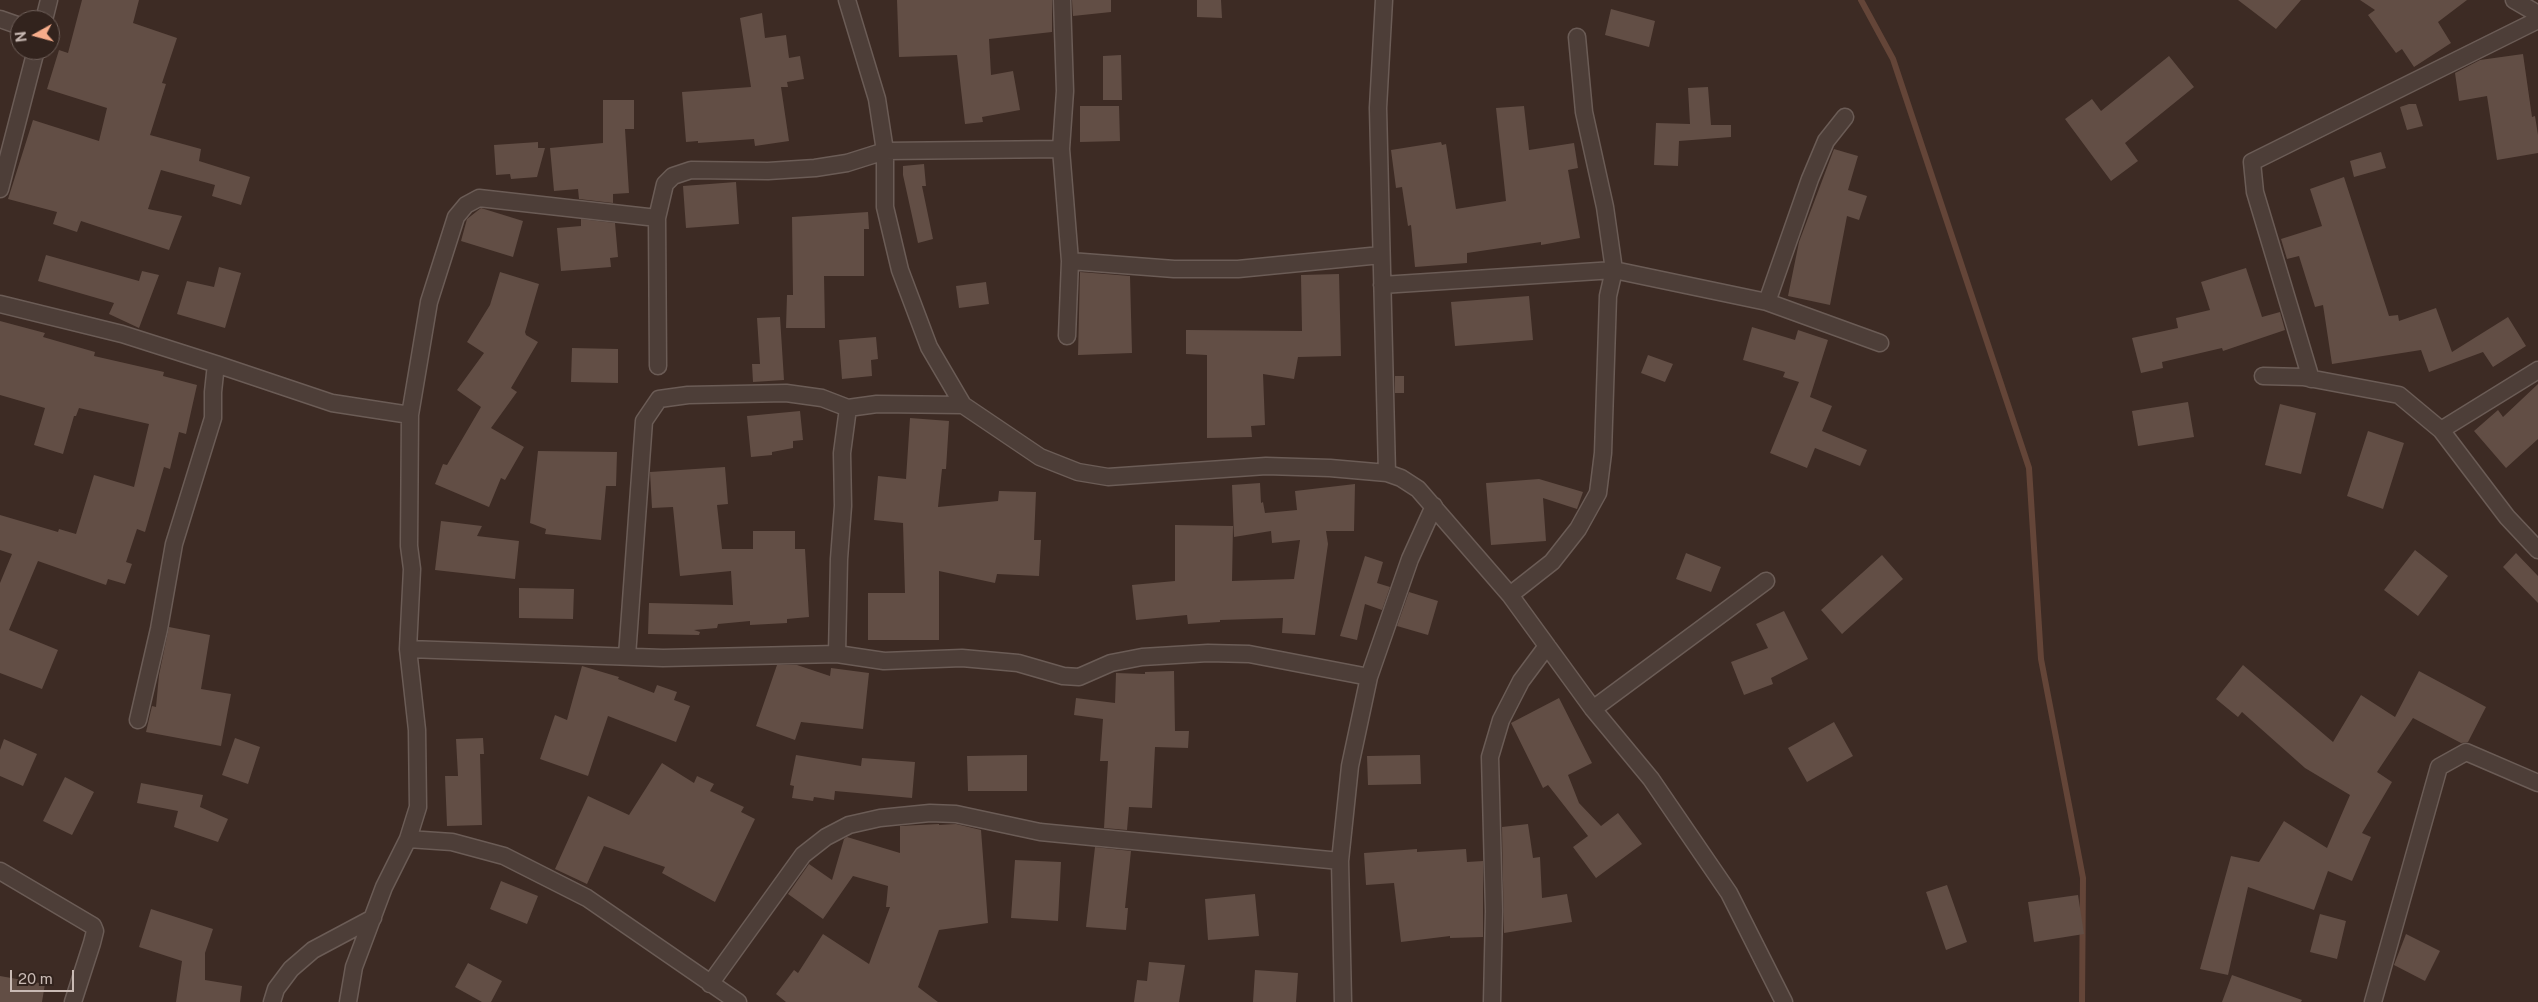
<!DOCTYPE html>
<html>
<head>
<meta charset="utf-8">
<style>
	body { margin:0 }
	#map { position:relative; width:2538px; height:1002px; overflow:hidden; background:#3d2b24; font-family:"Public Sans",sans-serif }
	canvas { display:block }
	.north { position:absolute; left:10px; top:10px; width:50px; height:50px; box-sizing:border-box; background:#32231d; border:1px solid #6e5f59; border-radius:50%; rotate:263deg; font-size:14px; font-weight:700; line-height:20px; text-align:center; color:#c9bab4 }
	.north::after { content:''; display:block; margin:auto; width:18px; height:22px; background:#f7ad8b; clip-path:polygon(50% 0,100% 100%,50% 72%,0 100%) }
	.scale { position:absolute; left:10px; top:970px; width:64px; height:22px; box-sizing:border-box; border:2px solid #c9bab4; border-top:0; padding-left:6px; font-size:15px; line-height:18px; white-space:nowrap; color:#c9bab4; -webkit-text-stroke:4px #32231d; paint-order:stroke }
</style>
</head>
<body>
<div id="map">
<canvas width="2538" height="1002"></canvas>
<div class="north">N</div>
<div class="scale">20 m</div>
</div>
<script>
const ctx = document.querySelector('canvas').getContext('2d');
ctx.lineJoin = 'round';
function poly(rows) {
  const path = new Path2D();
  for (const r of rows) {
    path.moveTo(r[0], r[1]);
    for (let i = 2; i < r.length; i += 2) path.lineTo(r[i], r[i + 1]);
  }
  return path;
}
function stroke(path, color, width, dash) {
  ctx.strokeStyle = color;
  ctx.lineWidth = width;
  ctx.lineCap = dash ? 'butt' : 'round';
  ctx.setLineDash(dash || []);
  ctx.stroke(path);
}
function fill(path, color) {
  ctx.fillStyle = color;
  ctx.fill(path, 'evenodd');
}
stroke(poly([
	[1861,0,1893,59,2029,468,2041,659,2083,878,2082,1002]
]), '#644538', 6);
fill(poly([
	[82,0,139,0,133,23,177,38,162,83,166,84,150,135,201,149,199,161,250,177,241,205,212,196,215,185,161,170,148,209,182,216,169,250,81,221,77,232,53,224,57,212,8,199,33,120,99,141,107,108,47,89,59,50,68,53],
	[897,0,1052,0,1052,32,989,39,991,75,1013,71,1020,110,982,117,983,122,965,124,957,55,899,57],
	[1072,0,1111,0,1111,12,1073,16],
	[1197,0,1221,0,1222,18,1197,17],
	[2238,0,2301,0,2276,29],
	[2360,0,2467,0,2438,22,2451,43,2414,67,2402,49,2396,53,2368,15,2375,10],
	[1611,9,1655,21,1649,47,1605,35],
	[762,13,765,38,786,35,789,58,800,56,804,79,787,82,788,87,781,87,789,141,755,146,754,139,698,143,698,141,686,142,682,92,751,87,740,18],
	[2523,54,2532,117,2535,116,2538,135,2538,153,2497,160,2487,96,2459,101,2455,73,2480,60],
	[1121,55,1122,100,1103,100,1103,56],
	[2169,56,2194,87,2125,143,2138,161,2111,181,2065,119,2092,99,2101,111],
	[1708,87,1711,125,1731,125,1731,137,1679,141,1678,166,1654,165,1656,123,1690,124,1688,88],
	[603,100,634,100,634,129,625,129,629,193,613,194,613,203,579,199,578,189,554,191,550,148,603,143],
	[2409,104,2416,104,2423,126,2407,130,2400,107],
	[1080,106,1119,106,1120,141,1080,142],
	[1524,106,1529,150,1574,143,1578,168,1568,170,1580,238,1541,245,1541,242,1467,253,1467,263,1415,267,1411,225,1408,226,1402,187,1396,188,1391,150,1441,142,1442,145,1446,144,1456,209,1506,201,1496,108],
	[538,142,538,148,545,148,537,177,511,179,510,174,496,175,494,145],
	[1834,149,1858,156,1848,190,1867,196,1859,220,1847,216,1830,305,1788,296,1799,242],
	[2381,152,2386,168,2354,177,2350,161],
	[924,164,926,186,922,186,933,239,918,243,903,175,903,166],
	[2344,177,2389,316,2398,315,2399,321,2436,308,2452,352,2508,317,2526,346,2493,367,2483,352,2429,372,2421,350,2332,364,2323,305,2315,307,2299,256,2287,259,2281,239,2322,226,2310,189],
	[736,182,739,224,686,228,683,186],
	[481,208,523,221,513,257,461,241,467,219],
	[868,212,869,229,864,229,864,276,824,276,825,328,786,328,787,295,793,295,792,217],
	[581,219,615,223,618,257,610,258,611,267,561,271,557,228,581,226],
	[46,255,139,281,142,271,159,275,139,328,109,314,114,303,38,281],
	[219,267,241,273,225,328,177,314,187,281,214,287],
	[2246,268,2262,317,2280,312,2285,330,2223,351,2222,348,2162,362,2163,368,2141,373,2132,338,2178,328,2176,318,2210,310,2201,282],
	[500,272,539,284,525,332,526,335,538,342,511,388,517,392,491,428,524,447,505,480,501,478,489,507,435,484,443,464,447,465,481,407,457,390,484,353,467,342,490,305],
	[1080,272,1130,276,1132,353,1078,355],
	[1339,274,1341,356,1298,357,1294,379,1263,374,1265,425,1251,426,1252,437,1207,438,1207,355,1186,354,1186,330,1302,331,1301,275],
	[986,282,989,304,959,308,956,286],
	[1529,296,1533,340,1455,346,1451,302],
	[780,317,784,380,753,382,752,364,760,364,757,318],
	[0,321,45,333,43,337,95,352,94,356,164,372,163,376,197,385,186,434,179,432,170,469,164,467,145,532,137,529,126,562,132,564,125,584,108,579,106,585,38,561,9,630,58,650,42,689,0,673,0,583,12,554,0,550,0,515,58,532,59,529,76,534,94,475,134,487,149,424,79,408,76,416,74,416,63,454,34,445,45,408,0,395],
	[1752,327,1795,340,1798,330,1828,340,1810,397,1832,406,1822,431,1867,450,1860,466,1815,448,1807,468,1770,453,1799,382,1783,377,1785,372,1743,360],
	[876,337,878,359,871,360,872,376,842,379,839,340],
	[572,348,618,349,618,383,571,382],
	[1648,355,1673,364,1665,382,1641,373],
	[1395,376,1404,376,1404,393,1395,393],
	[2538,384,2538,439,2506,468,2474,431,2498,410,2503,417],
	[2188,402,2194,437,2138,446,2132,411],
	[2280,404,2316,413,2301,474,2265,465],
	[800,411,803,440,793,441,793,448,772,452,772,455,751,457,747,416],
	[910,418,949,421,946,469,942,469,938,507,998,501,999,491,1036,492,1034,540,1041,540,1039,576,997,574,995,583,939,571,939,640,868,640,868,593,905,593,903,523,874,520,878,476,906,479],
	[2368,431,2404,443,2383,509,2347,496],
	[538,451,617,452,616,486,606,486,601,540,545,534,546,529,530,523],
	[725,467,728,504,717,505,722,549,753,549,753,531,795,531,795,549,805,549,809,617,787,619,787,623,750,625,750,621,718,624,717,628,694,630,700,632,699,635,648,634,649,603,733,605,731,571,680,576,673,507,652,508,650,472],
	[1539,479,1583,492,1577,509,1543,498,1546,541,1491,545,1486,483],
	[1260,483,1261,503,1263,502,1265,513,1297,510,1295,491,1355,484,1354,531,1326,531,1328,544,1315,635,1282,633,1283,618,1220,620,1220,622,1188,624,1187,615,1136,620,1132,585,1175,581,1175,525,1233,526,1232,581,1294,579,1300,540,1272,543,1271,531,1234,537,1232,485],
	[441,521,482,526,477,536,519,541,515,579,435,570],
	[2415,550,2448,576,2418,616,2384,590],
	[1686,553,1721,567,1711,592,1676,579],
	[2516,553,2538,576,2538,603,2503,567],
	[1882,555,1903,579,1842,634,1821,610],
	[1365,556,1383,562,1377,583,1390,587,1382,610,1365,604,1357,640,1340,636],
	[519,588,574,589,573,619,519,618],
	[1409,592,1438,601,1428,635,1397,626],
	[1784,611,1808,659,1771,678,1773,684,1744,695,1731,662,1768,648,1756,624],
	[169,627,210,635,201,689,231,694,221,746,146,732,152,706,156,707,159,675],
	[777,665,797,665,830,676,831,668,869,673,863,729,801,722,795,740,756,726],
	[2243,665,2333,742,2361,695,2395,717,2419,671,2486,707,2468,742,2461,743,2413,718,2377,772,2392,782,2362,833,2371,837,2352,881,2328,871,2314,910,2248,887,2228,975,2200,969,2231,856,2259,862,2284,821,2327,848,2350,795,2305,768,2242,712,2238,717,2216,699],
	[582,666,619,677,618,679,654,693,657,685,677,692,674,700,690,706,676,742,608,716,588,776,540,759,555,715,567,720],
	[1174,671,1175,731,1189,731,1188,748,1155,747,1152,808,1129,807,1127,830,1104,828,1108,761,1100,761,1103,719,1074,715,1076,698,1115,703,1116,673,1145,674,1145,672],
	[1559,698,1592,763,1568,775,1579,803,1601,826,1618,813,1642,844,1596,878,1573,847,1588,836,1548,785,1543,788,1511,723],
	[1834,722,1853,756,1807,782,1788,748],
	[235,738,260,747,248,784,222,775],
	[483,738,484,754,480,754,482,825,447,826,445,776,458,776,456,739],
	[4,739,37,754,23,786,0,776,0,750],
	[796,755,861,766,862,758,915,762,912,798,835,791,834,800,814,797,813,801,792,798,794,786,790,785],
	[1027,755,1027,791,968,791,967,756],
	[1420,755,1421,784,1368,785,1367,756],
	[662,763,694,783,697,776,714,784,710,791,744,807,741,812,755,819,715,902,662,873,665,867,604,846,587,884,555,869,588,796,629,815],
	[65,777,94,792,72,835,43,821],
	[141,783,203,795,200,807,228,819,218,842,174,827,178,811,137,803],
	[939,824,939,825,956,824,981,830,988,923,939,930,918,987,938,1002,786,1002,776,994,794,970,798,973,823,934,869,964,890,907,886,907,888,886,853,876,823,919,788,894,809,864,832,880,844,839,847,837,900,853,900,826],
	[1528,824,1533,858,1540,857,1542,898,1567,894,1572,922,1504,933,1502,827],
	[1095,847,1131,851,1125,908,1128,908,1126,930,1086,927],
	[1417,849,1417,852,1466,849,1467,862,1483,861,1483,937,1450,938,1450,936,1401,942,1394,883,1366,885,1364,853],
	[1015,860,1061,862,1058,921,1011,918],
	[501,881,538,896,527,924,490,909],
	[1947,885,1967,942,1946,950,1926,892],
	[1255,894,1259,936,1208,940,1205,899],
	[2078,895,2084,934,2034,942,2028,902],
	[151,909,213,929,205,953,205,980,242,986,240,1002,176,1002,182,961,139,947],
	[2320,914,2346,921,2337,959,2310,952],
	[2406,934,2440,951,2425,981,2394,965],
	[1149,962,1185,965,1179,1002,1134,1002,1137,980,1147,981],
	[468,963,502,981,491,1002,482,1002,455,987],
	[1255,970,1298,973,1296,1002,1253,1002],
	[2232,975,2302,1000,2301,1002,2222,1002],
	[0,976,45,984,42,1002,0,1002]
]), '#624e45');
const minor = poly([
	[847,0,877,99,885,151,885,207,900,270,929,347,963,405,1040,457,1078,472,1108,477,1266,466,1330,468,1387,473,1401,478,1418,489,1510,595,1593,709,1651,779,1729,893,1784,1002],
	[1062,0,1065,91,1061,149,1070,261,1067,336],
	[1384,0,1378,108,1387,473],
	[2514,0,2538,14],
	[0,19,20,26],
	[44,20,49,0],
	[0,189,36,50],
	[1070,261,1174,269,1238,269,1381,255],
	[1382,285,1614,270,1767,302,1880,343],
	[1767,302,1810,179,1826,141,1845,117],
	[0,304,122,334,216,364,213,392,213,418,174,544,159,629,138,720],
	[216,364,332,403,410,415],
	[658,366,657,218,665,184,673,176,691,170,768,171,815,168,847,163,885,151,1061,149],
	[2263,376,2303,377,2399,395,2441,430,2507,517,2538,550],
	[2311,379,2255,192,2252,162,2538,20],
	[2441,430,2538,370],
	[1510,595,1552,562,1578,529,1598,493,1603,453,1608,296,1614,270,1605,207,1584,112,1577,37],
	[408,649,663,658,837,654,884,661,962,658,1018,663,1063,676,1079,677,1111,663,1142,657,1208,653,1249,654,1369,677],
	[837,654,839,559,843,506,842,453,848,408,877,404,963,405],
	[627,656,644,421,659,399,688,395,786,393,822,398,848,408],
	[1593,709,1766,581],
	[408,839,452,842,504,856,587,898,738,1002],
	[0,871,93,926,95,931,92,943,73,1002],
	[710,984,803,855,826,837,849,825,880,818,930,813,956,814,1040,832,1340,861],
	[272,1002,276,989,291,969,313,950,373,918],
	[348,1002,354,967,384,887,408,839,418,807,417,730,408,649,412,569,409,546,410,415,429,302,456,217,466,205,479,198,657,218],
	[1343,1002,1340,861,1350,766,1369,677,1410,559,1434,506],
	[1492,1002,1494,911,1490,757,1501,720,1521,681,1547,646],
	[2373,1002,2439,767,2466,752,2538,783]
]);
stroke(minor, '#6b5c56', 19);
stroke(minor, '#4d3e38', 16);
</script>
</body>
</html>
